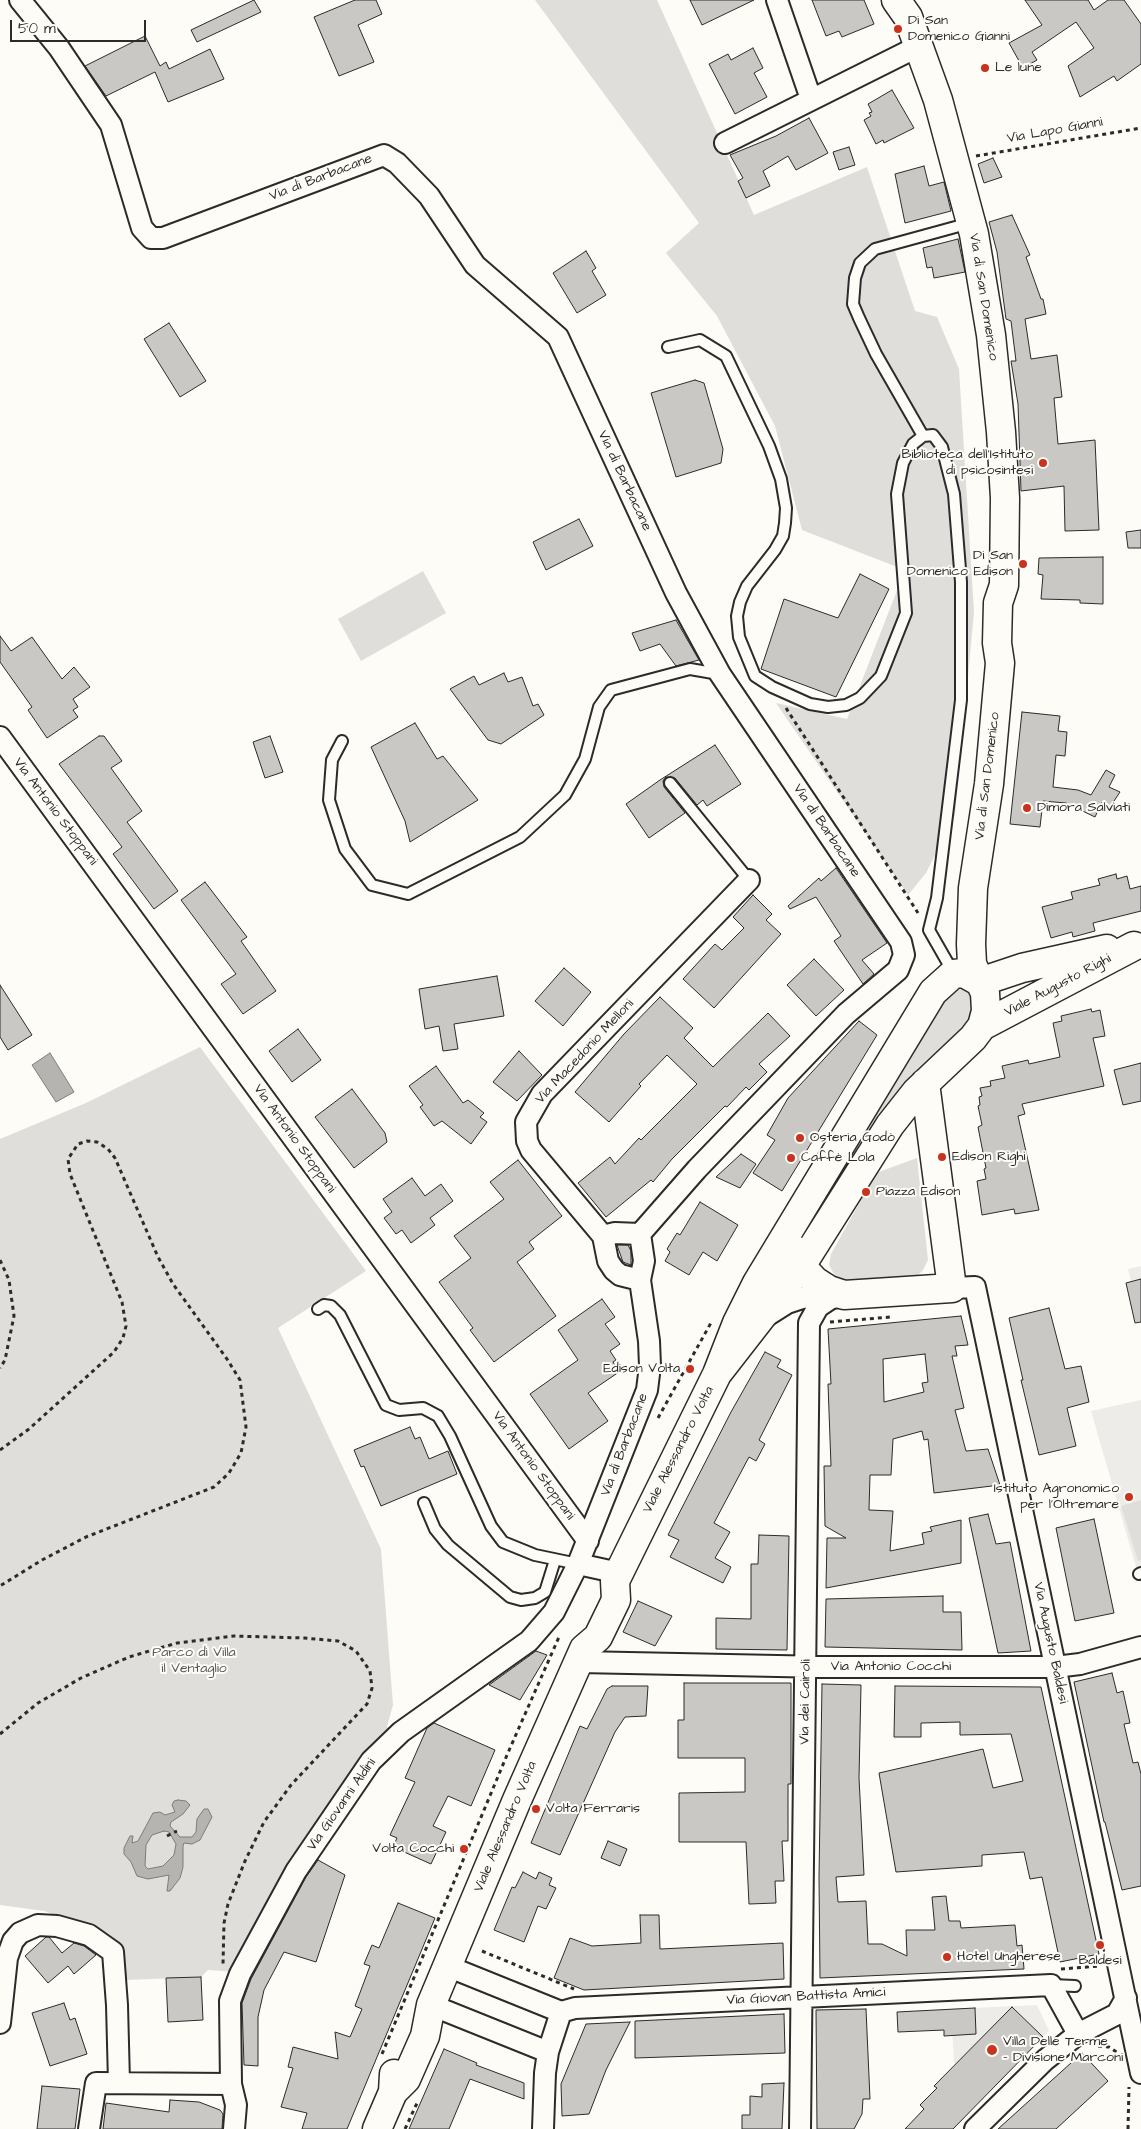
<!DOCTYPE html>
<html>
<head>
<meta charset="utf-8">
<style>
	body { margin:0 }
	#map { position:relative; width:1141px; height:2129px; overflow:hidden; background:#fdfcf7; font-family:"Architects Daughter",sans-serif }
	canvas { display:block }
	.scale { position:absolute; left:10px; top:20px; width:136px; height:22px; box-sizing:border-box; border:2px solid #2b2b2b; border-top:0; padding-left:6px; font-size:15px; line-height:18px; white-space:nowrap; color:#2b2b2b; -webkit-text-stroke:4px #fdfcf7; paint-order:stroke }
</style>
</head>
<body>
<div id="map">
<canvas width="1141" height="2129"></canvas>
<div class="scale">50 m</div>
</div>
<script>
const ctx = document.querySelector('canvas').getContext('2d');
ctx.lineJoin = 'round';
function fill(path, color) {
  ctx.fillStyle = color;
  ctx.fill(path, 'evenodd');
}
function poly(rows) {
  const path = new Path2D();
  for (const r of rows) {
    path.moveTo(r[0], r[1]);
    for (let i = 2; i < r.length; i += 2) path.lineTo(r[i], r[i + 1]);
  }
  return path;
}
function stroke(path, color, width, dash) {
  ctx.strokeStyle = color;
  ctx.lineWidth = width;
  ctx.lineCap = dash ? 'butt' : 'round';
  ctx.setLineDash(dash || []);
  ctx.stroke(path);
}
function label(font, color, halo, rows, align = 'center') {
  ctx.font = font + ' "Architects Daughter",sans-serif';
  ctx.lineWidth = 4;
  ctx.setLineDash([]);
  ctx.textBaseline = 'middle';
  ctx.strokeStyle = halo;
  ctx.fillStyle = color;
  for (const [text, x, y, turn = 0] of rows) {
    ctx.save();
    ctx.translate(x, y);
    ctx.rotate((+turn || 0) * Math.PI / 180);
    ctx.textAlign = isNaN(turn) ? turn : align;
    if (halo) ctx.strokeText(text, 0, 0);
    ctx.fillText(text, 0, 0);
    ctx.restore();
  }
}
fill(poly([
	[1141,1266,1141,1325,1128,1269],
	[1141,1400,1141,1584,1091,1411],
	[1037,2005,1049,2031,985,2095,954,2062,951,2009]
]), '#edece8');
fill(poly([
	[535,0,657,0,754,215,867,167,915,311,937,317,959,369,974,612,955,815,926,873,908,895,776,703,847,719,905,570,802,530,775,426,717,316,666,253,699,223],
	[423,571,446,613,361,661,338,619],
	[955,982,974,993,972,1021,805,1238,799,1237],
	[200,1047,366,1271,278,1328,381,1549,393,1705,387,1727,391,1732,344,1788,272,1894,254,1925,237,1972,208,1970,201,1977,126,1980,118,1949,93,1927,44,1911,0,1905,0,1139,86,1103],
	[917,1158,928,1260,923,1270,918,1275,858,1281,844,1281,835,1276,829,1265,831,1254,876,1173],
	[1141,1500,1141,1560,1138,1561,1121,1506]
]), '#dfdeda');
const water = poly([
	[50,1053,74,1092,56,1102,32,1065,50,1053],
	[178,1800,186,1801,190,1805,183,1814,171,1822,170,1826,180,1837,192,1837,196,1832,197,1819,204,1809,208,1809,212,1817,200,1840,192,1844,184,1843,183,1846,183,1867,180,1878,170,1891,167,1891,169,1875,148,1879,137,1876,131,1862,124,1854,124,1848,130,1836,133,1836,132,1843,138,1841,153,1813,160,1812,165,1815,175,1812,172,1805,174,1801,178,1800],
	[164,1831,169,1832,176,1844,174,1855,163,1866,148,1869,145,1866,146,1845,152,1835,164,1831]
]);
fill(water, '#b5b4b1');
stroke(water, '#7e7d7b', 1);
const building = poly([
	[254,0,261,12,197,42,191,30,254,0],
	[355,0,376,0,382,14,358,25,374,62,339,76,314,17,355,0],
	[690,0,754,0,702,25,690,0],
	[812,0,864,0,874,24,842,37,839,31,826,36,812,0],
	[1025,0,1088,0,1094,10,1108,0,1124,0,1141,24,1141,64,1117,81,1114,76,1080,97,1068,66,1094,48,1076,22,1032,52,1037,60,1023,68,1009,43,1042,25,1025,0],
	[145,36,160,66,166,62,169,69,210,49,224,79,168,102,155,72,106,96,85,66,145,36],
	[753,48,763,68,754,73,767,97,735,114,709,64,728,54,731,60,753,48],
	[892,90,914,128,884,143,883,140,876,144,864,120,871,116,869,113,872,112,868,104,892,90],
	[809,118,828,153,796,170,788,156,763,171,770,186,746,198,738,181,743,178,730,155,776,136,809,118],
	[849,147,855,165,839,170,833,152,849,147],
	[993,158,1002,177,984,183,978,164,993,158],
	[924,166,929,186,944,182,951,211,905,223,895,174,924,166],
	[1012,215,1030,255,1026,257,1041,299,1043,299,1046,314,1025,319,1031,359,1057,355,1062,397,1054,398,1058,444,1095,440,1099,530,1065,531,1064,486,1021,491,1018,404,1011,361,1016,361,1011,321,1006,319,997,252,989,222,1012,215],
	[958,239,965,272,934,278,932,267,927,268,923,248,958,239],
	[586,251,596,268,592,271,606,295,577,313,553,273,586,251],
	[169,323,206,381,180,397,144,339,169,323],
	[695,380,704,383,723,449,721,463,676,477,651,393,695,380],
	[579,519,593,546,546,570,533,542,579,519],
	[1141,530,1141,548,1128,548,1126,532,1141,530],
	[1103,557,1103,604,1080,603,1080,600,1041,599,1043,575,1038,574,1039,558,1103,557],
	[860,574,889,589,836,697,761,669,784,599,838,618,860,574],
	[676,620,699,660,676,666,660,644,640,651,632,633,676,620],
	[0,636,11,651,32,637,62,679,74,667,90,687,73,699,78,707,73,710,78,717,47,738,28,710,32,707,0,662,0,636],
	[504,673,508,682,522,677,533,706,538,704,544,715,501,744,488,740,450,689,474,676,479,685,504,673],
	[1022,712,1060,716,1058,731,1067,732,1065,756,1056,755,1053,787,1078,790,1091,795,1106,770,1115,775,1109,787,1120,792,1110,807,1102,802,1095,817,1066,803,1043,801,1040,827,1010,824,1022,712],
	[415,723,437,759,443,756,478,800,410,842,405,821,371,747,415,723],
	[99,736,104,736,122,761,111,768,142,811,127,822,178,891,154,909,113,854,122,847,59,764,99,736],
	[270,736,283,772,265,778,253,742,270,736],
	[715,745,741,784,707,806,703,800,697,805,675,778,666,777,663,781,664,787,685,813,649,838,626,804,660,780,715,745],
	[836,868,887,943,862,960,874,974,863,984,834,941,841,936,816,897,790,909,788,906,819,878,821,881,836,868],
	[1116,874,1117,879,1127,876,1130,889,1141,886,1141,911,1093,923,1095,931,1073,937,1072,932,1051,938,1042,907,1073,899,1071,892,1100,885,1098,879,1116,874],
	[205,882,247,937,241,941,276,991,243,1014,221,984,236,974,181,900,205,882],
	[753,895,772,914,766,920,781,934,714,1008,683,979,715,944,722,950,744,928,733,917,753,895],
	[814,959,844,990,816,1016,787,985,814,959],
	[564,968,591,992,563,1026,535,1001,564,968],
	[497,976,504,1016,454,1024,458,1049,443,1051,439,1026,425,1029,419,989,497,976],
	[0,985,32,1035,8,1050,0,1037,0,985],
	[660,997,693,1028,684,1038,713,1067,768,1013,790,1036,759,1064,767,1072,749,1090,746,1087,727,1107,725,1106,672,1159,653,1182,651,1180,606,1217,578,1183,610,1157,615,1164,639,1138,641,1140,697,1084,667,1055,639,1084,641,1086,609,1122,575,1092,624,1034,660,997],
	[1091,1009,1092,1012,1100,1010,1105,1036,1093,1038,1104,1086,1022,1104,1025,1114,1018,1116,1039,1210,1015,1214,1014,1209,982,1215,977,1181,986,1179,984,1169,986,1168,978,1127,982,1125,978,1106,980,1105,979,1097,982,1096,980,1088,991,1086,990,1081,1005,1078,1002,1066,1028,1060,1029,1064,1060,1057,1053,1023,1062,1021,1061,1016,1091,1009],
	[859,1021,877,1035,782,1191,753,1173,775,1140,767,1135,788,1098,859,1021],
	[298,1029,321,1060,292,1082,269,1051,298,1029],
	[519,1051,542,1075,517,1101,493,1082,519,1051],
	[1141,1063,1141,1101,1123,1105,1114,1070,1141,1063],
	[436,1066,463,1103,468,1100,484,1113,480,1117,487,1122,471,1144,442,1121,434,1126,420,1107,423,1105,409,1086,436,1066],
	[352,1089,385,1133,387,1142,354,1168,315,1117,352,1089],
	[741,1154,756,1164,740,1188,716,1177,741,1154],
	[518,1160,562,1216,529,1242,534,1249,517,1262,556,1316,494,1362,470,1330,473,1328,439,1282,471,1258,454,1236,504,1199,490,1182,518,1160],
	[412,1178,425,1196,441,1184,453,1201,430,1218,435,1225,411,1243,402,1230,396,1234,384,1218,392,1212,383,1199,412,1178],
	[700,1202,738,1225,717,1261,703,1252,689,1275,665,1261,670,1252,667,1249,677,1233,680,1235,700,1202],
	[617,1245,628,1245,631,1251,631,1265,623,1262,617,1245],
	[1141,1279,1141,1322,1135,1323,1126,1283,1141,1279],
	[602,1299,615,1317,605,1324,620,1344,610,1351,616,1360,613,1362,619,1372,588,1393,608,1421,569,1449,530,1394,578,1360,558,1330,602,1299],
	[1049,1308,1065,1369,1081,1366,1089,1402,1067,1408,1076,1446,1039,1455,1021,1380,1023,1380,1009,1318,1049,1308],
	[961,1316,968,1345,955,1346,957,1356,952,1356,964,1408,955,1410,966,1451,988,1449,1000,1485,934,1493,928,1439,924,1440,922,1431,893,1439,891,1475,870,1475,869,1510,893,1511,890,1551,924,1544,922,1533,932,1531,930,1527,961,1520,961,1563,826,1588,827,1538,846,1538,825,1526,824,1466,831,1466,828,1384,831,1384,828,1329,961,1316],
	[925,1354,928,1382,922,1383,924,1392,884,1402,883,1359,925,1354],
	[765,1352,781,1360,777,1367,792,1375,759,1440,765,1444,756,1461,749,1457,714,1523,730,1532,715,1558,731,1567,723,1583,670,1557,679,1540,668,1535,731,1412,765,1352],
	[410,1427,415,1439,420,1437,429,1459,448,1451,457,1474,381,1506,364,1466,361,1467,354,1450,410,1427],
	[988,1514,996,1544,1010,1542,1031,1651,998,1653,969,1518,988,1514],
	[1094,1519,1114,1613,1075,1621,1056,1528,1094,1519],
	[759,1535,789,1536,787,1650,716,1649,716,1618,751,1619,751,1564,758,1564,759,1535],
	[943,1596,943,1612,961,1612,962,1650,825,1647,826,1599,943,1596],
	[638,1601,672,1616,655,1646,623,1632,638,1601],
	[536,1651,547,1655,520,1700,489,1685,536,1651],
	[1112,1673,1117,1693,1123,1691,1130,1723,1124,1724,1133,1763,1138,1762,1141,1774,1141,1886,1122,1890,1105,1822,1104,1822,1074,1682,1112,1673],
	[684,1683,791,1683,791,1784,788,1784,788,1841,782,1841,784,1881,775,1881,776,1903,749,1904,746,1842,679,1842,679,1793,745,1792,745,1758,678,1758,678,1720,684,1720,684,1683],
	[822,1684,861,1685,859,1778,864,1875,836,1877,838,1902,866,1901,868,1944,882,1944,907,1956,906,1930,935,1930,932,1897,946,1896,949,1921,960,1921,961,1928,1015,1925,1017,1946,1022,1945,1024,1969,820,1978,819,1877,822,1684],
	[612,1686,648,1686,646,1716,625,1717,615,1732,560,1855,531,1843,580,1726,587,1729,607,1689,612,1686],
	[895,1686,1041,1687,1099,1954,1060,1962,1042,1877,1030,1879,1024,1852,982,1855,982,1866,896,1872,879,1773,983,1749,993,1788,1023,1781,1011,1734,960,1735,960,1722,921,1723,921,1737,894,1737,895,1686],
	[434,1723,495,1750,471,1806,448,1796,433,1826,446,1832,431,1864,393,1847,397,1838,390,1835,415,1782,405,1778,427,1728,434,1723],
	[608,1841,627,1849,620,1866,601,1858,608,1841],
	[318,1860,345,1875,316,1962,284,1952,264,1990,258,2017,258,2066,244,2065,242,2003,251,1979,306,1877,318,1860],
	[523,1872,536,1879,539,1872,552,1878,549,1885,556,1888,546,1909,538,1906,524,1942,494,1930,512,1887,515,1888,523,1872],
	[398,1903,435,1918,347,2129,302,2129,307,2113,281,2107,293,2068,288,2067,293,2047,338,2059,335,2032,350,2037,362,2009,355,2006,370,1966,364,1964,372,1945,379,1948,398,1903],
	[640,1915,659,1915,660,1949,783,1943,784,1979,584,1990,554,1978,570,1938,592,1946,641,1943,640,1915],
	[46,1937,49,1937,62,1953,74,1943,84,1946,96,1955,74,1974,68,1966,48,1983,25,1956,46,1937],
	[201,1977,203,2020,168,2022,166,1978,201,1977],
	[64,2003,70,2020,75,2018,87,2054,50,2066,32,2013,64,2003],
	[1012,2007,1043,2037,953,2129,905,2129,924,2109,920,2105,937,2088,934,2086,1012,2007],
	[975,2008,976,2034,944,2036,944,2030,898,2032,897,2012,975,2008],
	[866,2009,870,2099,863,2099,862,2114,854,2129,817,2129,816,2010,866,2009],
	[784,2014,785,2053,635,2058,635,2021,784,2014],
	[630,2022,606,2070,589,2114,562,2116,561,2084,586,2024,630,2022],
	[444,2049,477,2063,476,2065,524,2083,524,2099,470,2079,449,2129,409,2129,444,2049],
	[1082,2053,1108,2081,1056,2129,998,2129,1082,2053],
	[784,2083,782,2129,742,2129,742,2115,750,2115,750,2096,762,2097,762,2084,784,2083],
	[42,2086,80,2089,75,2129,37,2129,42,2086],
	[170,2100,199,2102,220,2110,223,2114,222,2129,103,2129,106,2103,169,2112,170,2100]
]);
fill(building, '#c9c8c4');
stroke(building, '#2b2b2b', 1);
const service = poly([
	[668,347,700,340,726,356,769,446,781,479,786,508,785,523,783,536,775,550,747,586,740,602,737,616,739,637,755,676,772,687,810,704,828,707,846,705,860,698,881,676,906,613,897,494,903,463,913,444,923,436,933,435,942,447,954,494,961,582,961,700,937,898,929,930,949,965],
	[923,436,876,354,859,318,853,304,855,278,860,263,875,249,970,223],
	[342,741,332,760,329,800,345,849,372,885,408,894,520,837,565,795,585,759,599,707,611,690,690,669,719,674],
	[670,783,749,880],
	[318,1309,324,1305,331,1306,340,1315,386,1405,399,1410,423,1408,438,1416,450,1436,491,1526,503,1542,535,1555,578,1564],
	[424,1503,435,1529,448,1545,510,1597,521,1600,535,1598,545,1592,555,1560],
	[1139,1574,1141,1573],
	[1051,1985,1075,1986]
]);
const minor = poly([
	[20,0,59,48,111,125,142,228,151,238,163,238,384,155,397,163,429,196,475,265,558,337,676,593,720,674,901,942,904,955,898,970,846,1014,697,1169,640,1234],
	[777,0,811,99],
	[725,143,919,46],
	[0,737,588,1541],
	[603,1236,615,1233,640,1234],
	[640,1280,620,1275,614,1270,608,1261,603,1236,531,1150,527,1141,526,1122,542,1094,749,880],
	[952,1288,975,1287,1141,2073],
	[768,1315,787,1303,802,1298,835,1295],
	[578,1564,619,1573],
	[579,1662,827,1667,1055,1667,1080,1664,1141,1647],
	[431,2005,548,2052,561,2012,447,1966],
	[561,2012,575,2008,1051,1985,1078,2034],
	[0,2023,7,1958,13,1941,20,1933,38,1925,57,1926,89,1935,113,1952,117,2005,119,2082],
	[89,2129,96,2083,231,2084],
	[234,2129,236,2105,231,2084,230,2001,240,1974,296,1871,371,1761,401,1732,529,1641,554,1612,578,1564,647,1390,650,1366,649,1341,640,1280,644,1261,640,1234],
	[543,2129,545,2073,548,2052],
	[800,2129,809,1323,818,1307,830,1299,844,1295],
	[975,2129,1045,2060,1078,2034,1117,2014,1126,1998]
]);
const secondary = poly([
	[980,982,1022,968,1107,949],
	[982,1026,1134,946],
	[793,1249,801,1266,815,1281,829,1290,844,1295,952,1288,925,1083],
	[717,1374,801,1266,890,1125,916,1092,973,1038,982,1026,986,1011,985,993,972,964,971,944,973,888,989,784,1000,663,997,643,998,603,1004,585,1005,498,1001,432,991,335,974,234,938,100,908,17,896,0],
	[393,2092,406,2079,425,2036,431,2005,517,1800,584,1649,598,1637,616,1600,615,1581,717,1374,737,1323,757,1283,933,992,953,974,964,973,980,982],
	[377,2129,393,2092,394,2074]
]);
stroke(service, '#2b2b2b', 14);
stroke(minor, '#2b2b2b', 24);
stroke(secondary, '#2b2b2b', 31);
stroke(poly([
	[976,156,1141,128],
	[786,708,918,913],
	[0,1260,9,1280,14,1316,5,1360,0,1368],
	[830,1322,891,1317],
	[658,1418,712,1321],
	[0,1450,29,1429,114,1352,123,1338,126,1326,122,1302,70,1174,68,1159,78,1144,87,1141,97,1142,108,1149,115,1158,158,1257,173,1284,227,1359,240,1380,246,1427,241,1453,229,1473,214,1487,86,1537,42,1560,0,1586],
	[0,1734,38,1703,81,1678,129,1657,177,1643,234,1636,304,1638,338,1641,356,1651,370,1671,372,1688,367,1704,291,1785,264,1822,245,1861,228,1904,224,1923,223,1964],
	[167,1836,177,1831],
	[482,1951,574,1989],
	[1061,1969,1100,1966],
	[1098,2046,1109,2047,1118,2053],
	[382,2054,507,1755,559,1637],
	[405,2129,418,2101],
	[1128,2129,1129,2087]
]), '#2b2b2b', 3, [4, 4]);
stroke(service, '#fdfcf7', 10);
stroke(minor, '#fdfcf7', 20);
stroke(secondary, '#fdfcf7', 28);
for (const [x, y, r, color] of [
	[898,29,5,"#c8321e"],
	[985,68,5,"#c8321e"],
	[1043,463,5,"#c8321e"],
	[1023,564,5,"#c8321e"],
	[1027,808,5,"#c8321e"],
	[800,1138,5,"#c8321e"],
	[942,1157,5,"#c8321e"],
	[791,1158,5,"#c8321e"],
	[866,1192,5,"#c8321e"],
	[690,1369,5,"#c8321e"],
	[1129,1497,5,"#c8321e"],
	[536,1809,5,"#c8321e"],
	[464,1849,5,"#c8321e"],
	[1100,1945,5,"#c8321e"],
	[947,1957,5,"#c8321e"],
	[992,2050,6,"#c8321e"]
]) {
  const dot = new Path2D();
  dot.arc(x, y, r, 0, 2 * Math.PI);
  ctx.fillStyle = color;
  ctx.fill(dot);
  stroke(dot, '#fdfcf7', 2);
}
label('14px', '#2b2b2b', '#fdfcf7', [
	["Di San",908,21],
	["Domenico Gianni",908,37],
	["Le lune",995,68],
	["Biblioteca dell'Istituto",1033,455,"right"],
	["di psicosintesi",1033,471,"right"],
	["Di San",1013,556,"right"],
	["Domenico Edison",1013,572,"right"],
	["Dimora Salviati",1037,808],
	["Osteria Godò",810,1138],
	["Edison Righi",952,1157],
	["Caffè Lola",801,1158],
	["Piazza Edison",876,1192],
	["Edison Volta",680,1369,"right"],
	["Istituto Agronomico",1119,1489,"right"],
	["per l'Oltremare",1119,1505,"right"],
	["Volta Ferraris",546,1809],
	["Volta Cocchi",454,1849,"right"],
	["Hotel Ungherese",957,1957],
	["Baldesi",1100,1961,"center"],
	["Villa Delle Terme",1003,2042],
	["- Divisione Marconi",1003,2058]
], 'left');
label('14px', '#2b2b2b', '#fdfcf7', [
	["Via Lapo Gianni",1055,131,-10],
	["Via di Barbacane",321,178,-21],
	["Via di San Domenico",983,297,81],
	["Via di Barbacane",624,481,65],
	["Via di San Domenico",988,776,-83],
	["Via Antonio Stoppani",55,812,53],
	["Via di Barbacane",826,831,56],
	["Viale Augusto Righi",1058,986,-28],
	["Via Macedonio Melloni",585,1052,-47],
	["Via Antonio Stoppani",294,1139,54],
	["Via di Barbacane",625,1445,-69],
	["Viale Alessandro Volta",679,1450,-63],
	["Via Antonio Stoppani",533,1466,54],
	["Via Augusto Baldesi",1050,1643,78],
	["Via Antonio Cocchi",891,1667],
	["Via dei Cairoli",806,1702,-89],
	["Via Giovanni Aldini",342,1805,-55],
	["Viale Alessandro Volta",506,1827,-67],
	["Via Giovan Battista Amici",806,1997,-3]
]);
label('14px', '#585857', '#fdfcf7', [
	["Parco di Villa",194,1653],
	["il Ventaglio",194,1669]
]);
</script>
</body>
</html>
